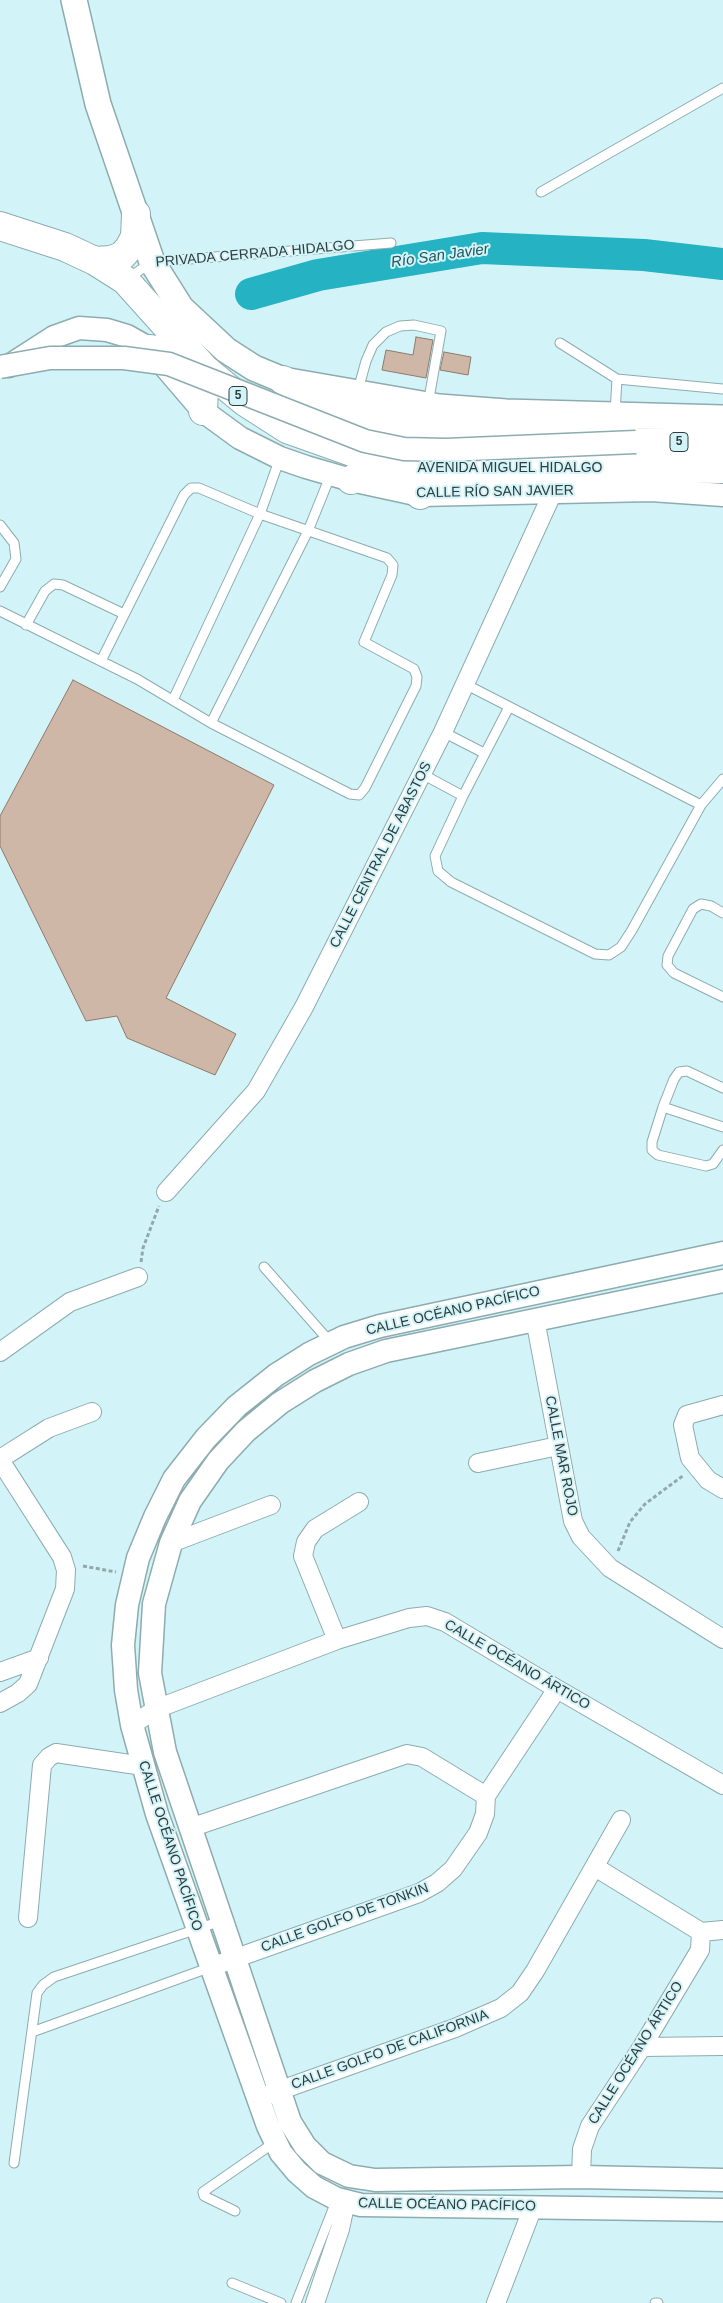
<!DOCTYPE html>
<html>
<head>
<meta charset="utf-8">
<style>
	body { margin:0 }
	canvas { display:block; background:#d2f4f8 }
</style>
</head>
<body>
<canvas width="723" height="2303"></canvas>
<script>
const ctx = document.querySelector('canvas').getContext('2d');
ctx.lineJoin = 'round';
function poly(rows) {
  const path = new Path2D();
  for (const r of rows) {
    path.moveTo(r[0], r[1]);
    for (let i = 2; i < r.length; i += 2) path.lineTo(r[i], r[i + 1]);
  }
  return path;
}
function stroke(path, color, width, dash) {
  ctx.strokeStyle = color;
  ctx.lineWidth = width;
  ctx.lineCap = dash ? 'butt' : 'round';
  ctx.setLineDash(dash || []);
  ctx.stroke(path);
}
function fill(path, color) {
  ctx.fillStyle = color;
  ctx.fill(path, 'evenodd');
}
function label(font, color, halo, rows, align = 'center') {
  ctx.font = font + ' Helvetica,sans-serif';
  ctx.lineWidth = 4;
  ctx.setLineDash([]);
  ctx.textBaseline = 'middle';
  ctx.strokeStyle = halo;
  ctx.fillStyle = color;
  for (const [text, x, y, turn = 0] of rows) {
    ctx.save();
    ctx.translate(x, y);
    ctx.rotate((+turn || 0) * Math.PI / 180);
    ctx.textAlign = isNaN(turn) ? turn : align;
    if (halo) ctx.strokeText(text, 0, 0);
    ctx.fillText(text, 0, 0);
    ctx.restore();
  }
}
stroke(poly([
	[251,294,318,275,482,248,644,255,723,264]
]), '#25b2c2', 32);
const building = poly([
	[416,337,433,340,426,378,382,370,386,350,413,355,416,337],
	[444,352,471,357,468,375,440,370,444,352],
	[73,680,274,785,166,998,236,1034,215,1075,127,1038,117,1016,86,1021,0,846,0,816,73,680]
]);
fill(building, '#cfb7a7');
stroke(building, '#8f7a6a', 1);
const service = poly([
	[541,192,723,88],
	[127,279,152,262,391,243],
	[560,343,617,379,723,389],
	[358,390,366,361,373,345,386,332,400,326,414,325,441,331,428,404],
	[615,413,617,379],
	[0,525,14,543,16,559,0,587],
	[0,611,137,679,211,723,350,794,359,795,365,788,416,686,417,677,414,669,364,642,392,575,393,565,387,558,260,514,199,488,191,488,184,495,101,661],
	[26,625,45,591,54,584,63,585,124,614],
	[173,700,260,514,280,458],
	[211,723,308,531,331,474],
	[443,732,484,753],
	[422,774,463,796,435,856,438,871,451,882,595,954,609,955,621,947,632,930,701,805,465,684],
	[463,796,509,707],
	[701,805,723,779],
	[723,913,711,906,701,904,693,909,668,956,667,965,674,973,723,997],
	[663,1107,674,1079,679,1072,687,1071,723,1088],
	[723,1127,663,1107,652,1142,652,1150,658,1155,706,1166,713,1164,723,1150],
	[264,1267,331,1343],
	[32,2032,211,1967],
	[14,2163,37,1993,43,1985,54,1977,221,1921],
	[235,2211,204,2196,203,2192,275,2142],
	[232,2283,281,2303],
	[296,2303,337,2199],
	[655,2303,658,2303]
]);
const minor = poly([
	[166,1192,256,1091,304,1007,443,732,553,492],
	[535,1319,573,1521,581,1537,610,1568,723,1639],
	[0,1352,70,1302,138,1277],
	[723,1405,687,1415,683,1425,690,1458,708,1480,723,1489],
	[0,1459,49,1428,92,1412],
	[0,1460,62,1557,66,1570,65,1589,28,1684,18,1693,0,1703],
	[478,1463,558,1446],
	[171,1543,271,1505],
	[337,1640,303,1556,306,1542,315,1529,359,1502],
	[0,1672,39,1658],
	[132,1725,156,1709,337,1640,409,1618,427,1616,445,1622,557,1689,723,1785],
	[190,1828,407,1754,422,1757,486,1796],
	[595,1867,701,1932],
	[28,1918,42,1765,49,1757,56,1753,143,1766],
	[701,1932,723,1930],
	[211,1967,419,1893,437,1883,453,1869,478,1833,485,1814,486,1796,557,1689],
	[642,2047,723,2046],
	[267,2095,455,2028,501,2008,520,1993,535,1971,621,1820],
	[581,2177,582,2149,590,2126,642,2047,700,1950,701,1932],
	[315,2303,340,2229,346,2201],
	[496,2303,533,2207]
]);
const tertiary = poly([
	[9,366,54,337,79,328,107,330,127,336,150,349,203,411,240,438,280,458,306,467,351,480,420,495,651,490,723,495],
	[723,1253,380,1326,344,1337,309,1354,276,1375,237,1406,206,1438,174,1479,155,1517,138,1558,127,1605,123,1645,126,1690,132,1725,157,1814,268,2126,281,2153,297,2172,314,2187,337,2199,361,2205,723,2210],
	[723,1281,386,1351,349,1364,315,1381,280,1403,246,1431,218,1461,190,1501,171,1543,154,1604,150,1673,165,1752,290,2122,305,2146,322,2163,349,2176,375,2180,581,2177,723,2180]
]);
const secondary = poly([
	[74,0,98,104,152,262,181,308,226,350,254,368,283,380,439,407,506,412,723,418]
]);
const primary = poly([
	[0,226,65,247,95,261,125,280,205,369,245,402,287,429,366,457,419,470,432,471,564,467,723,469],
	[95,261,111,260,122,256,129,248,135,237,136,214],
	[150,349,195,359],
	[283,380,319,399,364,416,413,426,464,429,584,431,605,433,636,442,723,443],
	[203,411,205,369],
	[391,464,420,495],
	[351,480,383,462]
]);
stroke(service, '#8cacb0', 11);
stroke(minor, '#8cacb0', 20);
stroke(tertiary, '#8cacb0', 25);
stroke(secondary, '#8cacb0', 28);
stroke(primary, '#8cacb0', 30);
stroke(poly([
	[141,1262,143,1248,159,1206],
	[618,1551,630,1522,645,1504,684,1475],
	[83,1566,116,1572]
]), '#90a9ac', 3, [4, 2.5]);
stroke(service, '#fff', 9);
stroke(minor, '#fff', 18);
stroke(tertiary, '#fff', 22);
stroke(secondary, '#fff', 25);
stroke(primary, '#fff', 28);
const tertiaryBridge = poly([
	[0,367,50,358,124,358,169,364,365,441,404,449,446,450,636,442]
]);
stroke(tertiaryBridge, '#8cacb0', 25, []);
stroke(tertiaryBridge, '#fff', 22);
for (const [x, y, w] of [
	[238,396,18],
	[679,442,18]
]) {
  const box = new Path2D();
  box.roundRect(x - w / 2, y - 9.5, w, 19, 4);
  ctx.fillStyle = '#d2f4f8';
  ctx.fill(box);
  stroke(box, '#2f3c3e', 1);
}
label('bold 12px', '#2f3c3e', null, [
	["5",238,396],
	["5",679,442]
]);
label('14px', '#2f3c3e', '#d2f4f8', [
	["PRIVADA CERRADA HIDALGO",255,254,-5],
	["AVENIDA MIGUEL HIDALGO",510,468],
	["CALLE RÍO SAN JAVIER",495,492,-1],
	["CALLE CENTRAL DE ABASTOS",381,855,-63],
	["CALLE OCÉANO PACÍFICO",453,1311,-13],
	["CALLE MAR ROJO",561,1456,79],
	["CALLE OCÉANO ÁRTICO",517,1665,30],
	["CALLE OCÉANO PACÍFICO",170,1846,72],
	["CALLE GOLFO DE TONKIN",345,1918,-20],
	["CALLE GOLFO DE CALIFORNIA",390,2050,-20],
	["CALLE OCÉANO ÁRTICO",636,2053,-58],
	["CALLE OCÉANO PACÍFICO",447,2205,1]
]);
label('italic 15px', '#20565d', '#d2f4f8', [
	["Río San Javier",440,256,-8]
]);
</script>
</body>
</html>
